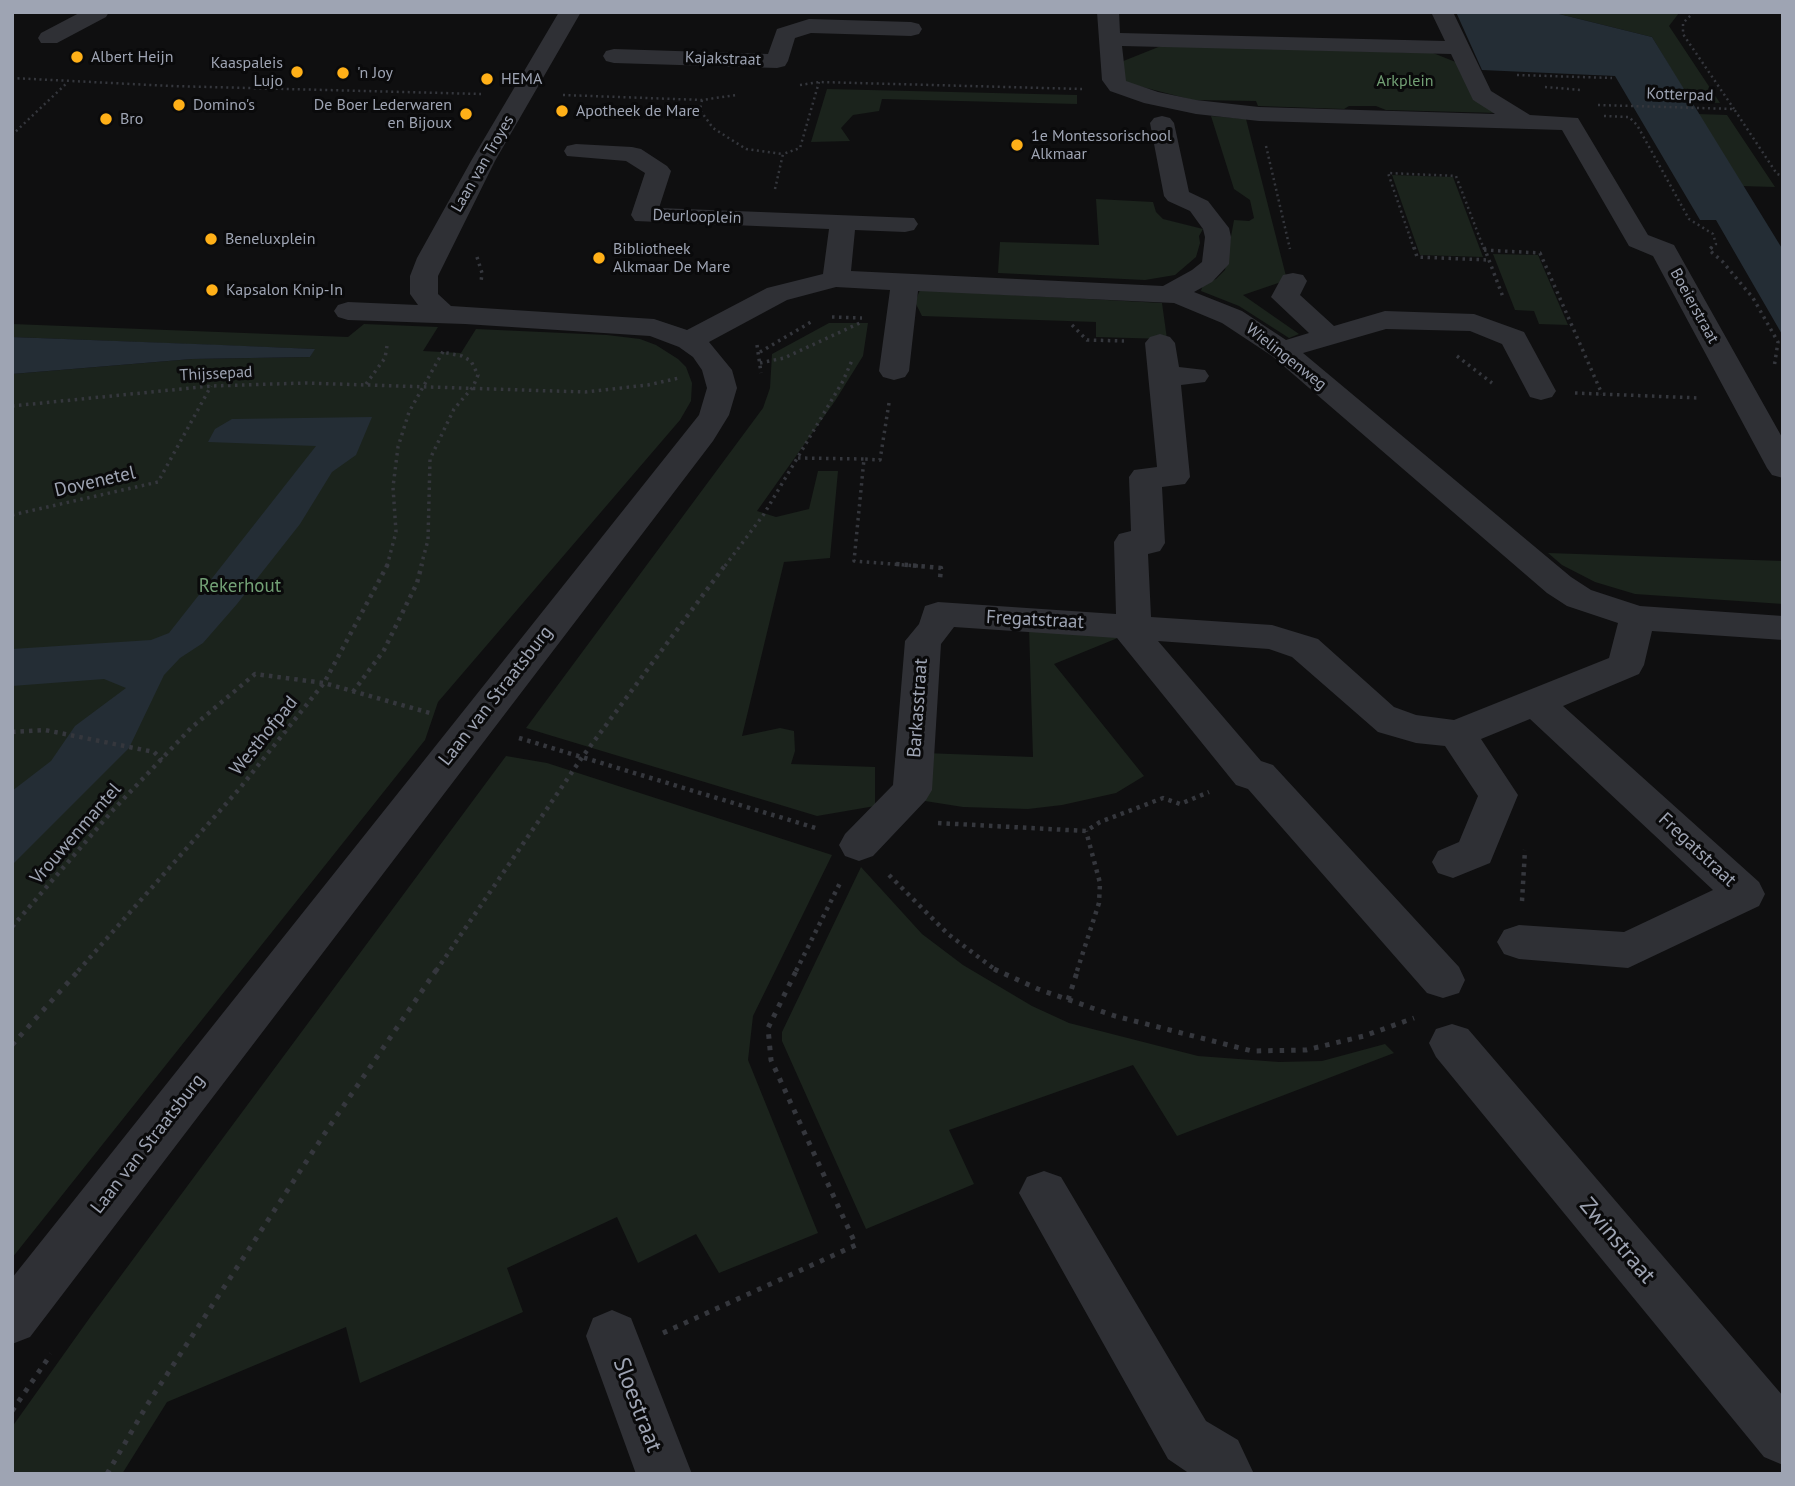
<!DOCTYPE html>
<html>
<head>
<meta charset="utf-8">
<style>
	body { margin:0 }
	#map { position:relative; width:1795px; height:1486px; overflow:hidden; background:#0f0f10; font-family:"PT Sans",sans-serif }
	canvas { display:block }
	.frame { position:absolute; inset:0; border:14px solid #9ea4b3; pointer-events:none }
</style>
</head>
<body>
<div id="map">
<canvas width="1795" height="1486"></canvas>
<div class="frame"></div>
</div>
<script>
const ctx = document.querySelector('canvas').getContext('2d');
ctx.lineJoin = 'round';
function fill(path, color) {
  ctx.fillStyle = color;
  ctx.fill(path, 'evenodd');
}
function poly(rows) {
  const path = new Path2D();
  for (const r of rows) {
    path.moveTo(r[0], r[1]);
    for (let i = 2; i < r.length; i += 2) path.lineTo(r[i], r[i + 1]);
  }
  return path;
}
function stroke(path, color, width, dash) {
  ctx.strokeStyle = color;
  ctx.lineWidth = width;
  ctx.lineCap = dash ? 'butt' : 'round';
  ctx.setLineDash(dash || []);
  ctx.stroke(path);
}
function label(font, color, halo, rows, align = 'center') {
  ctx.font = font + ' "PT Sans",sans-serif';
  ctx.lineWidth = 6;
  ctx.setLineDash([]);
  ctx.textBaseline = 'middle';
  ctx.strokeStyle = halo;
  ctx.fillStyle = color;
  for (const [text, x, y, turn = 0] of rows) {
    ctx.save();
    ctx.translate(x, y);
    ctx.rotate((+turn || 0) * Math.PI / 180);
    ctx.textAlign = isNaN(turn) ? turn : align;
    if (halo) ctx.strokeText(text, 0, 0);
    ctx.fillText(text, 0, 0);
    ctx.restore();
  }
}
fill(poly([
	[1551,12,1679,13,1669,26,1720,103,1691,102,1652,37],
	[1161,46,1433,53,1458,63,1474,101,1480,101,1498,113,1386,110,1376,106,1349,106,1344,109,1258,106,1256,101,1193,100,1123,82,1121,62],
	[827,89,1077,95,1077,104,882,99,879,111,853,115,841,128,850,141,811,142],
	[1698,114,1727,115,1775,187,1741,186],
	[1211,116,1246,119,1287,280,1243,295,1299,334,1289,338,1239,306,1201,291,1203,284,1216,279,1225,270,1234,220,1249,221,1254,218,1250,200,1234,189],
	[1392,175,1453,177,1483,257,1420,255],
	[1096,199,1153,202,1156,212,1163,219,1203,229,1199,236,1200,243,1196,257,1175,275,1145,280,998,273,1000,242,1099,245],
	[1493,254,1538,255,1568,325,1539,324,1534,311,1515,310],
	[920,290,1162,303,1167,339,1096,337,1096,322,922,316,915,302],
	[829,323,868,323,863,356,835,401,757,511,776,517,809,509,818,471,838,471,830,558,784,562,742,736,780,728,794,731,795,751,791,764,875,767,875,806,817,816,526,728,763,408,770,388,772,354],
	[12,324,348,337,364,324,438,327,423,351,461,353,476,329,607,335,640,339,656,345,678,359,686,367,692,383,691,401,680,420,438,702,425,740,12,1258,12,374,192,359,310,357,314,349,12,337],
	[1548,553,1783,561,1783,604,1635,594,1595,582,1562,565],
	[1029,628,1125,635,1054,664,1144,776,1116,793,1062,805,1028,809,963,807,925,801,924,753,1033,757],
	[506,756,547,763,832,855,753,1016,748,1060,818,1233,719,1273,696,1234,638,1263,617,1217,507,1268,523,1312,360,1383,346,1327,167,1402,122,1474,12,1474,12,1427,91,1316],
	[861,867,922,934,963,965,1032,1006,1069,1023,1198,1056,1279,1062,1322,1061,1385,1044,1394,1053,1177,1136,1133,1065,949,1130,974,1184,866,1229,782,1041,782,1032]
]), '#1b231c');
fill(poly([
	[1456,12,1551,12,1652,37,1783,250,1783,336,1716,220,1700,220,1615,76,1482,70],
	[12,337,222,345,315,349,310,357,192,359,12,374],
	[372,417,356,455,332,472,300,524,237,604,203,643,180,658,164,675,129,748,12,865,12,791,51,761,75,726,126,688,104,679,12,686,12,649,151,640,169,633,316,446,208,442,215,429,232,419]
]), '#242d35');
stroke(poly([
	[1694,12,1683,23,1683,34,1734,109],
	[1517,75,1612,78],
	[12,78,171,86,481,94],
	[800,85,819,82,1082,89],
	[1545,87,1581,90],
	[563,95,702,100,736,95],
	[702,100,700,110,713,128,746,149,783,154],
	[1598,105,1734,109,1777,174,1783,176],
	[1604,116,1629,117,1637,125,1689,219,1713,234,1716,244,1710,249],
	[12,135,67,83],
	[1266,146,1290,249],
	[775,189,783,154,800,148,819,82],
	[1414,249,1388,173,1456,176,1484,249]
]), '#35373d', 2.5, [2, 3.5]);
stroke(poly([
	[1414,247,1417,257,1488,260],
	[1484,247,1503,297],
	[1712,247,1709,250,1722,261,1753,298,1778,342,1774,368],
	[1484,250,1540,253,1602,394],
	[477,257,482,273,481,282],
	[832,317,862,318],
	[1072,325,1087,340,1124,341],
	[757,345,761,373],
	[760,352,811,322],
	[1457,356,1492,383],
	[760,363,784,358,862,322],
	[366,384,385,358,387,346],
	[1575,393,1699,398],
	[889,403,880,460,864,459,854,561,918,566],
	[12,406,211,386,305,383,585,392,648,385,679,378],
	[798,458,864,459],
	[12,515,158,482,211,386],
	[387,566,396,532,393,487,398,447,409,412,445,348],
	[421,566,428,540,430,459,454,409,473,387,478,375,471,361,462,356,442,352],
	[725,566,764,514,843,381,853,358]
]), '#35373d', 3.5, [2.5, 4.5]);
stroke(poly([
	[896,564,941,568,940,579],
	[353,692,384,650,417,583,422,564],
	[12,732,45,730,154,752,162,760],
	[519,738,819,829],
	[938,823,1086,831,1100,822,1163,798,1180,804,1209,792],
	[889,875,948,934,997,971],
	[1522,901,1525,850],
	[12,927,113,810,191,728,255,674,324,683,430,713],
	[78,971,240,788,324,683,388,564],
	[436,971,583,756,726,564],
	[796,971,841,881],
	[1077,971,1099,903,1100,883,1086,831]
]), '#35373d', 4.5, [3.5, 5]);
stroke(poly([
	[994,969,1038,989,1115,1016,1252,1051,1306,1050,1364,1036,1414,1018],
	[1068,1000,1078,969],
	[12,1045,80,969],
	[663,1333,856,1245,771,1060,768,1028,797,969],
	[12,1411,51,1354],
	[107,1474,147,1405,323,1136,437,969]
]), '#35373d', 5, [4.5, 7]);
fill(poly([
	[81,12,109,12,106,17,57,43,41,43,38,38,41,33,81,12],
	[559,12,581,12,495,161,438,276,438,294,451,306,654,319,687,330,767,288,823,274,829,229,635,221,631,215,645,173,626,161,567,156,564,151,567,146,576,144,632,147,641,149,667,166,671,171,659,208,914,218,918,224,914,230,905,232,855,230,851,271,1163,286,1192,270,1202,262,1205,237,1203,229,1190,211,1168,201,1164,196,1150,123,1154,118,1162,116,1170,118,1174,123,1189,192,1208,201,1229,228,1231,237,1229,264,1212,282,1194,292,1242,311,1286,340,1309,333,1271,297,1283,275,1293,273,1303,275,1307,281,1300,295,1334,326,1385,311,1474,314,1524,332,1556,391,1552,397,1541,400,1530,397,1502,344,1470,331,1386,329,1303,353,1571,577,1591,590,1640,606,1783,616,1783,640,1652,631,1644,665,1639,674,1563,706,1759,882,1765,894,1759,906,1628,968,1519,959,1504,954,1497,942,1504,930,1519,925,1624,932,1713,890,1530,719,1481,739,1518,795,1490,863,1453,878,1438,873,1432,862,1438,851,1459,842,1478,796,1445,746,1416,743,1378,732,1292,657,1269,649,1158,641,1261,761,1273,765,1459,967,1465,980,1459,993,1443,998,1427,993,1248,789,1236,785,1117,638,954,627,941,644,932,790,926,800,873,856,859,861,845,856,839,845,845,834,893,785,905,641,919,624,925,606,938,602,1116,614,1114,542,1119,534,1131,531,1129,477,1134,470,1157,467,1145,343,1150,337,1160,334,1170,337,1175,343,1179,367,1205,370,1209,376,1205,382,1181,385,1190,477,1185,484,1162,487,1165,543,1160,551,1148,554,1151,617,1272,625,1318,639,1394,707,1416,715,1454,720,1609,658,1618,623,1567,606,1547,593,1272,356,1222,323,1174,303,918,291,909,371,905,377,894,380,883,377,879,371,890,290,836,287,787,300,709,342,732,370,737,388,729,415,713,441,30,1337,12,1344,12,1278,699,415,707,388,702,370,693,357,679,347,650,336,465,324,348,320,338,317,334,311,338,305,348,302,418,305,410,294,410,276,417,258,471,161,559,12],
	[1097,12,1119,12,1120,33,1445,41,1431,12,1453,12,1491,91,1530,115,1578,118,1648,235,1674,245,1783,439,1783,478,1772,475,1767,468,1653,256,1629,246,1562,130,1259,121,1196,114,1144,103,1110,91,1102,80,1097,12],
	[1122,46,1451,54,1473,100,1495,114,1259,107,1196,100,1158,92,1126,81,1122,46],
	[809,19,911,22,919,24,922,29,919,34,911,36,811,33,795,38,788,61,785,66,777,68,614,63,606,61,603,56,606,51,614,49,768,54,777,29,809,19],
	[1452,1024,1468,1029,1783,1396,1783,1465,1764,1457,1436,1057,1429,1043,1436,1029,1452,1024],
	[1044,1171,1061,1177,1206,1421,1238,1440,1254,1474,1190,1474,1168,1459,1019,1193,1027,1177,1044,1171],
	[612,1310,631,1318,692,1474,636,1474,586,1336,593,1318,612,1310]
]), '#2f3035');
for (const [x, y, r, color] of [
	[77,57,7,"#ffb018"],
	[297,72,7,"#ffb018"],
	[343,73,7,"#ffb018"],
	[487,79,7,"#ffb018"],
	[179,105,7,"#ffb018"],
	[562,111,7,"#ffb018"],
	[466,114,7,"#ffb018"],
	[106,119,7,"#ffb018"],
	[1017,145,7,"#ffb018"],
	[211,239,7,"#ffb018"],
	[599,258,7,"#ffb018"],
	[212,290,7,"#ffb018"]
]) {
  const dot = new Path2D();
  dot.arc(x, y, r, 0, 2 * Math.PI);
  ctx.fillStyle = color;
  ctx.fill(dot);
  stroke(dot, '#0a0a0b', 2.5);
}
label('16px', '#9ea4b3', '#0a0a0b', [
	["Albert Heijn",91,57],
	["Kaaspaleis",283,63,"right"],
	["Lujo",283,81,"right"],
	["'n Joy",357,73],
	["HEMA",501,79],
	["Domino's",193,105],
	["De Boer Lederwaren",452,105,"right"],
	["en Bijoux",452,123,"right"],
	["Apotheek de Mare",576,111],
	["Bro",120,119],
	["1e Montessorischool",1031,136],
	["Alkmaar",1031,154],
	["Beneluxplein",225,239],
	["Bibliotheek",613,249],
	["Alkmaar De Mare",613,267],
	["Kapsalon Knip-In",226,290]
], 'left');
label('16px', '#9ea4b3', '#0a0a0b', [
	["Kajakstraat",723,59,2],
	["Kotterpad",1680,95,2],
	["Laan van Troyes",483,164,-60],
	["Deurlooplein",697,217,2],
	["Boeierstraat",1694,306,61],
	["Wielingenweg",1286,357,38],
	["Thijssepad",216,374,-3]
]);
label('16px', '#72a075', '#0a0a0b', [
	["Arkplein",1405,81]
]);
label('19px', '#9ea4b3', '#0a0a0b', [
	["Dovenetel",95,482,-13],
	["Fregatstraat",1035,620,3],
	["Laan van Straatsburg",496,696,-52],
	["Barkasstraat",918,708,-86],
	["Westhofpad",264,736,-51],
	["Vrouwenmantel",76,834,-49],
	["Fregatstraat",1697,850,43],
	["Laan van Straatsburg",148,1144,-52]
]);
label('19px', '#72a075', '#0a0a0b', [
	["Rekerhout",240,587]
]);
label('23px', '#9ea4b3', '#0a0a0b', [
	["Zwinstraat",1617,1241,50],
	["Sloestraat",637,1405,69]
]);
</script>
</body>
</html>
